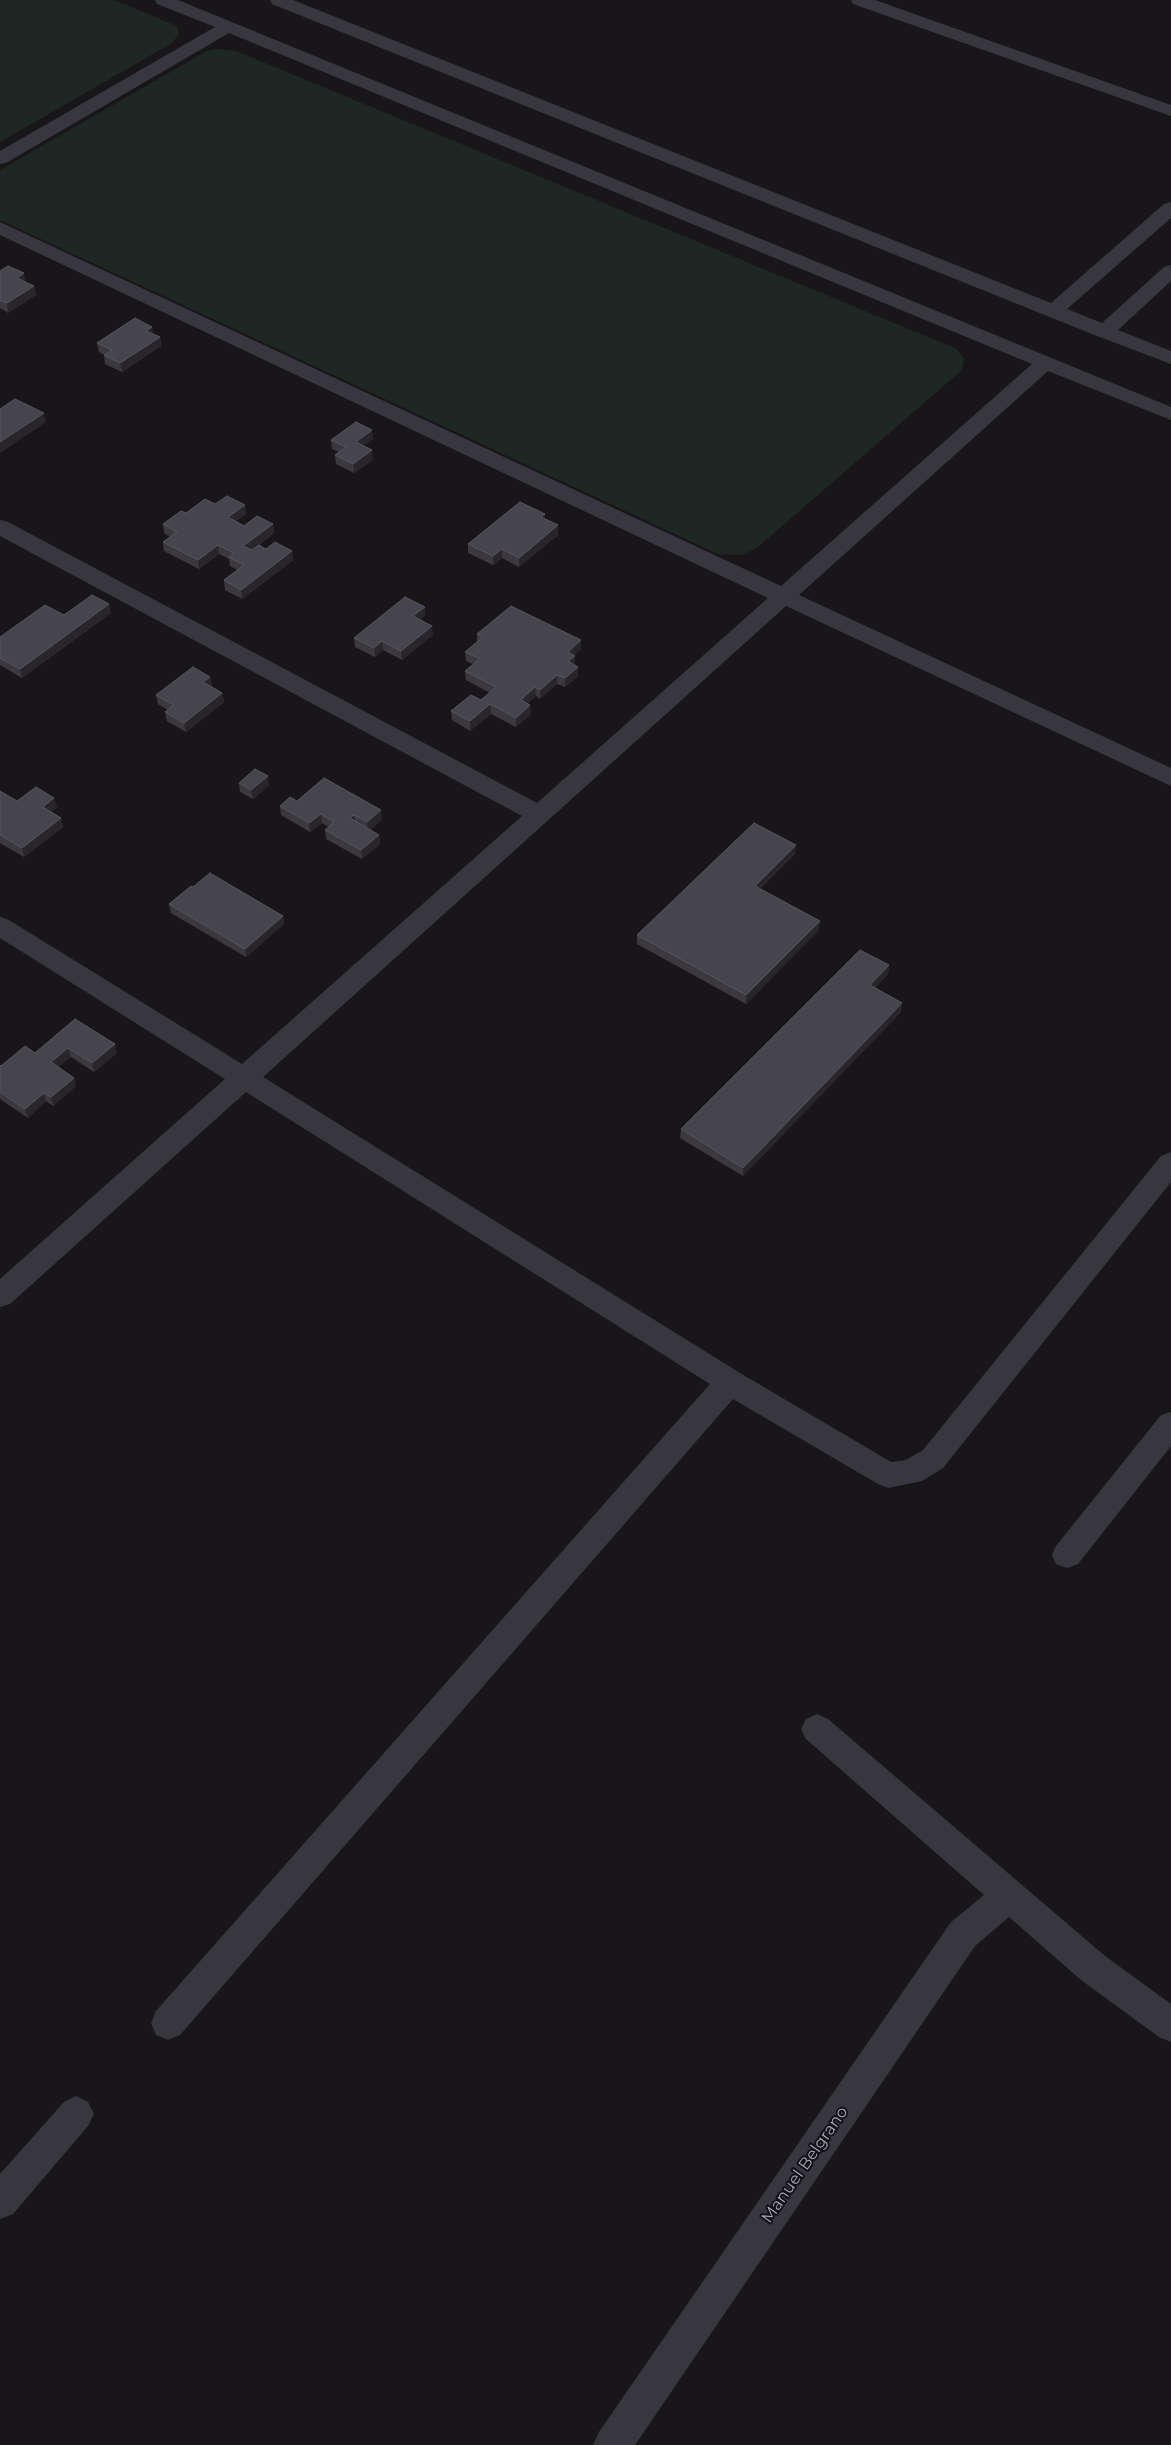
<!DOCTYPE html>
<html>
<head>
<meta charset="utf-8">
<style>
	body { margin:0 }
	canvas { display:block; background:#181619 }
</style>
</head>
<body>
<canvas width="1171" height="2445"></canvas>
<script>
const ctx = document.querySelector('canvas').getContext('2d');
ctx.lineJoin = 'round';
function fill(path, color) {
  ctx.fillStyle = color;
  ctx.fill(path, 'evenodd');
}
function poly(rows) {
  const path = new Path2D();
  for (const r of rows) {
    path.moveTo(r[0], r[1]);
    for (let i = 2; i < r.length; i += 2) path.lineTo(r[i], r[i + 1]);
  }
  return path;
}
function stroke(path, color, width, dash) {
  ctx.strokeStyle = color;
  ctx.lineWidth = width;
  ctx.lineCap = dash ? 'butt' : 'round';
  ctx.setLineDash(dash || []);
  ctx.stroke(path);
}
function label(font, color, halo, rows, align = 'center') {
  ctx.font = font + ' Montserrat,sans-serif';
  ctx.lineWidth = 4;
  ctx.setLineDash([]);
  ctx.textBaseline = 'middle';
  ctx.strokeStyle = halo;
  ctx.fillStyle = color;
  for (const [text, x, y, turn = 0] of rows) {
    ctx.save();
    ctx.translate(x, y);
    ctx.rotate((+turn || 0) * Math.PI / 180);
    ctx.textAlign = isNaN(turn) ? turn : align;
    if (halo) ctx.strokeText(text, 0, 0);
    ctx.fillText(text, 0, 0);
    ctx.restore();
  }
}
fill(poly([
	[0,0,114,0,177,26,179,34,172,43,0,142],
	[217,49,236,51,957,349,964,359,962,370,758,547,742,555,718,554,0,220,0,170,207,51]
]), '#1e2723');
fill(poly([
	[155,0,178,0,1171,407,1171,420,1048,371,799,595,1171,768,1171,786,786,606,263,1077,740,1373,891,1462,906,1460,923,1450,1161,1156,1171,1152,1171,1182,943,1468,922,1481,888,1488,878,1484,733,1399,180,2035,168,2040,156,2035,151,2023,156,2011,710,1384,246,1092,10,1304,0,1307,0,1279,225,1079,0,938,0,917,9,920,242,1064,522,816,0,536,0,520,8,522,537,803,768,598,0,235,0,222,781,586,1032,364,229,33,6,163,0,164,0,151,215,27,157,4,155,0],
	[270,0,293,0,1051,303,1164,204,1171,202,1171,218,1067,309,1102,323,1164,267,1171,265,1171,281,1118,330,1171,351,1171,364,1097,336,272,4,270,0],
	[851,0,875,0,1171,105,1171,116,853,4,851,0],
	[1171,1412,1171,1446,1078,1564,1067,1568,1056,1564,1052,1555,1056,1546,1161,1415,1171,1412],
	[817,1714,828,1719,1105,1956,1171,2004,1171,2042,1159,2037,1081,1980,1009,1917,975,1946,635,2445,593,2445,599,2432,951,1922,984,1895,806,1739,801,1729,806,1719,817,1714],
	[76,2096,88,2102,94,2114,88,2126,13,2214,0,2219,0,2174,64,2102,76,2096]
]), '#39373e');
fill(poly([
	[0,271,34,286,36,295,8,313,0,308],
	[153,334,160,337,161,346,122,372,105,364,104,355,99,352,97,343],
	[373,439,363,446,373,460,354,473,336,464,335,455,339,452,332,449,331,440],
	[215,504,245,505,246,514,236,521,244,526,273,524,274,533,254,549,266,549,292,551,293,560,242,599,225,590,224,580,238,570,230,566,229,559,219,554,199,569,164,551,163,542,170,537,164,533,163,524,186,513],
	[545,519,558,525,558,535,519,567,502,558,493,565,468,553,468,544],
	[425,607,425,616,420,619,433,635,402,660,383,650,375,657,355,647,354,638],
	[111,613,22,678,0,665,0,637,64,615],
	[477,634,581,649,574,655,575,665,578,676,565,687,557,684,540,699,536,696,528,703,531,714,516,727,491,714,470,731,452,720,451,711,481,700,490,693,466,680,465,671,473,664,466,661,465,652,477,642],
	[210,677,212,686,211,686,222,693,224,702,186,732,167,721,165,712,168,710,158,704,156,695],
	[239,783,269,785,253,799,240,792],
	[0,791,17,801,57,807,51,812,61,818,63,827,24,857,0,843],
	[297,801,382,819,370,830,379,835,380,844,362,859,326,839,325,830,329,827,322,823,310,832,281,815,280,806],
	[795,854,760,889,819,930,746,1004,637,944,637,935],
	[193,887,283,916,284,924,246,957,171,913,169,904],
	[889,965,888,974,875,988,901,1012,743,1176,680,1138,681,1129],
	[75,1019,117,1053,94,1072,71,1057,58,1067,76,1086,53,1106,46,1101,28,1118,0,1099,0,1065,1,1066,35,1053]
]), '#3b393e');
fill(poly([
	[24,273,26,283,17,278],
	[34,286,36,295,8,313,7,303],
	[152,327,154,336,146,331],
	[160,337,161,346,122,372,120,363],
	[44,413,46,422,0,453,0,442],
	[372,430,373,439,356,451,356,442],
	[372,450,373,460,354,473,353,464],
	[245,505,246,514,229,526,228,517],
	[545,514,545,523,541,517],
	[273,524,274,533,245,555,243,546],
	[558,525,558,535,519,567,519,558],
	[218,545,219,554,199,569,198,560],
	[502,549,502,558,493,565,493,556],
	[292,551,293,560,242,599,241,590],
	[109,604,111,613,22,678,20,669],
	[425,607,425,616,414,625,413,616],
	[432,626,433,635,402,660,401,651],
	[581,640,581,649,568,661,568,652],
	[382,641,383,650,375,657,374,648],
	[575,656,575,665,568,661],
	[578,667,578,676,565,687,565,678],
	[557,675,557,684,540,699,540,690],
	[210,677,212,686,205,691,203,682],
	[535,687,536,696,521,709,521,700],
	[222,693,224,702,186,732,184,723],
	[490,704,491,714,470,731,470,721],
	[530,705,531,714,516,727,516,718],
	[268,776,269,785,253,799,251,790],
	[54,798,57,807,45,817,43,807],
	[381,810,382,819,368,831,367,822],
	[321,814,322,823,310,832,309,823],
	[354,815,355,824,350,818],
	[61,818,63,827,24,857,22,848],
	[379,835,380,844,362,859,361,850],
	[796,845,795,854,754,895,755,886],
	[283,916,284,924,246,957,245,949],
	[820,921,819,930,746,1004,746,995],
	[889,965,888,974,869,994,870,985],
	[902,1003,901,1012,743,1176,743,1168],
	[115,1044,117,1053,94,1072,92,1063],
	[68,1048,71,1057,53,1071,51,1062],
	[74,1078,76,1086,53,1106,51,1097],
	[44,1093,46,1101,28,1118,25,1109]
]), '#28262a');
const building = poly([
	[8,266,24,273,17,278,34,286,7,303,0,300,0,271,8,266],
	[135,318,152,327,146,331,160,337,120,363,104,355,112,350,97,343,135,318],
	[15,399,44,413,0,442,0,409,15,399],
	[356,422,372,430,356,442,372,450,353,464,335,455,346,447,331,440,356,422],
	[227,496,245,505,228,517,244,526,257,516,273,524,243,546,252,550,259,545,266,549,275,542,292,551,241,590,224,580,244,565,229,557,234,553,218,545,198,560,163,542,177,532,163,524,181,511,186,513,205,499,215,504,227,496],
	[520,502,545,514,541,517,558,525,519,558,502,549,493,556,468,544,520,502],
	[92,595,109,604,20,669,0,658,0,637,45,605,64,615,92,595],
	[405,597,425,607,413,616,432,626,401,651,382,641,374,648,354,638,405,597],
	[511,606,581,640,568,652,575,656,568,661,578,667,565,678,557,675,540,690,535,687,521,700,530,705,516,718,490,704,470,721,451,711,471,695,481,700,496,687,465,671,480,659,465,652,483,637,477,634,511,606],
	[193,667,210,677,203,682,222,693,184,723,165,712,174,705,156,695,193,667],
	[255,769,268,776,251,790,239,783,255,769],
	[324,778,381,810,367,822,354,815,350,818,379,835,361,850,325,830,334,822,321,814,309,823,280,806,290,797,297,801,324,778],
	[36,787,54,798,43,807,61,818,22,848,0,835,0,791,17,801,36,787],
	[754,823,796,845,755,886,820,921,746,995,637,935,754,823],
	[210,873,283,916,245,949,169,904,191,886,193,887,210,873],
	[860,950,889,965,870,985,902,1003,743,1168,681,1129,860,950],
	[75,1019,115,1044,92,1063,68,1048,51,1062,74,1078,51,1097,44,1093,25,1109,0,1092,0,1065,1,1066,25,1046,35,1053,75,1019]
]);
fill(building, '#47454c');
stroke(building, '#57545d', 1);
label('16px', '#aaa7ba', '#131114', [
	["Manuel Belgrano",805,2165,-55]
]);
</script>
</body>
</html>
